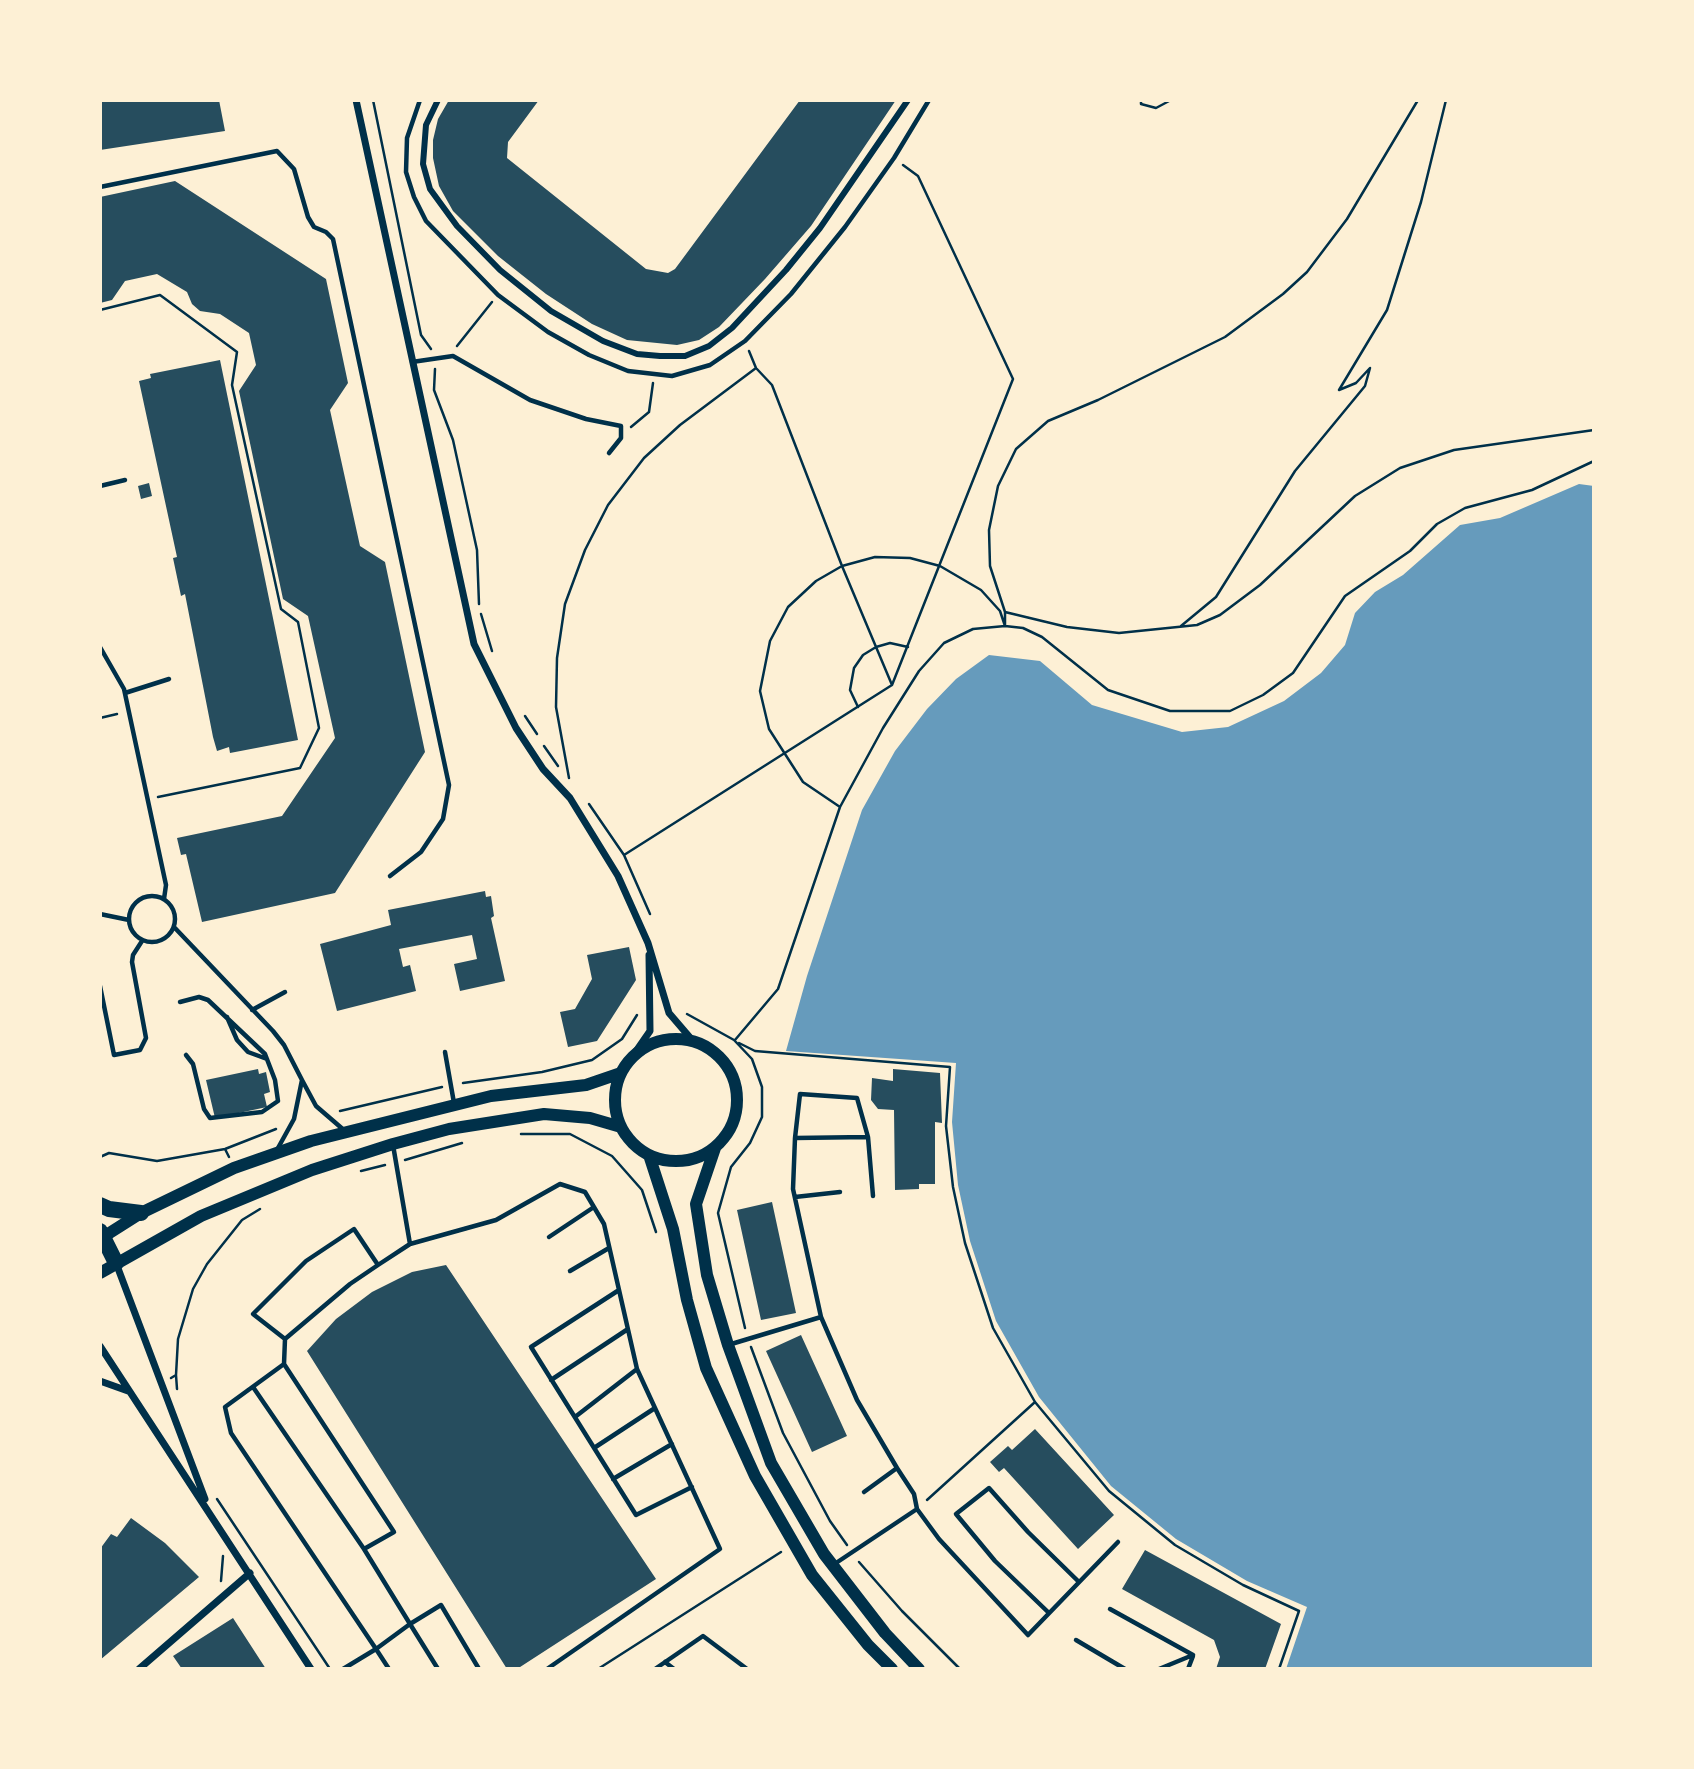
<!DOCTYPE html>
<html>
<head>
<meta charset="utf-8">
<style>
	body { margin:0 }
	#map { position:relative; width:1694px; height:1769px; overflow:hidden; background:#fdf0d5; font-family:Jost,sans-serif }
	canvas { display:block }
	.frame { position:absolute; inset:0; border:102px solid #fdf0d5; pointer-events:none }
</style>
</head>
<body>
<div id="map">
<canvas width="1694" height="1769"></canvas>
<div class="frame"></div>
</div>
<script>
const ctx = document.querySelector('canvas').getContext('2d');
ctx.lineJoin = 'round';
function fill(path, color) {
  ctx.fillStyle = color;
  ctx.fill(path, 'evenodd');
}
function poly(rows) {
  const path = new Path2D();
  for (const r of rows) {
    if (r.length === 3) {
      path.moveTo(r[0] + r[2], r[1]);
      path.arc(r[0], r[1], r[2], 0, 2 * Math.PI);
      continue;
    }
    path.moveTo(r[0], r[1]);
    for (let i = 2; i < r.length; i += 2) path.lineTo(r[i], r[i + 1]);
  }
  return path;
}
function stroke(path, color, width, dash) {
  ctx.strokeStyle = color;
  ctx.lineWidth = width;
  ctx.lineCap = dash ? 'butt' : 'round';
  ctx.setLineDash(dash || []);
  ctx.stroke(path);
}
fill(poly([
	[1579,484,1594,486,1594,1669,1286,1669,1307,1607,1247,1581,1176,1539,1111,1486,1039,1397,996,1321,970,1241,958,1185,952,1122,956,1063,786,1051,807,976,862,810,895,751,927,709,956,679,989,655,1040,661,1092,705,1182,732,1228,727,1284,701,1321,673,1345,645,1355,613,1375,592,1403,575,1460,525,1500,518]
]), '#669bbc');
fill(poly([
	[100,100,219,100,225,131,100,150],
	[449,100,539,100,508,142,507,158,646,269,668,273,675,269,800,100,896,100,811,226,765,279,719,327,699,340,677,345,627,340,592,324,546,294,498,256,453,211,439,186,433,158,433,140,438,119],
	[175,181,326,279,348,383,330,410,360,546,385,562,425,752,335,893,202,922,186,854,181,855,177,838,282,816,335,738,308,616,283,599,239,391,256,365,249,333,220,314,200,311,192,304,187,292,157,274,125,281,112,300,100,303,100,197],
	[220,360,298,740,230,753,229,747,217,751,213,737,185,594,181,596,173,558,177,557,139,381,151,378,150,374],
	[149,483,152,496,141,499,138,486],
	[485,891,486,897,491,896,494,916,491,918,505,981,460,991,454,964,477,959,472,935,399,949,403,967,410,965,416,991,337,1011,320,944,391,925,388,910],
	[629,947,636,980,597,1041,568,1047,560,1012,575,1009,592,979,587,955],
	[258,1069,259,1074,266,1072,270,1092,264,1094,267,1107,215,1118,206,1080],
	[893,1069,940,1073,942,1123,935,1122,935,1184,919,1184,919,1189,895,1190,894,1110,878,1109,871,1100,872,1078,893,1081],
	[772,1202,796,1313,761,1320,737,1210],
	[446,1265,656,1579,517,1669,507,1669,307,1351,336,1319,372,1292,412,1272],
	[801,1335,847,1436,812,1452,766,1351],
	[1035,1429,1114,1515,1078,1549,1004,1468,999,1472,990,1462,1008,1446,1012,1450],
	[131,1518,165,1543,199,1577,100,1660,100,1549,111,1534,117,1537],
	[1145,1550,1281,1624,1265,1669,1216,1669,1220,1657,1214,1640,1122,1589],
	[233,1618,266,1669,182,1669,173,1656]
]), '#264d5e');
stroke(poly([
	[373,100,421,335,431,349],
	[1141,100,1141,104,1156,108,1171,100],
	[1418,100,1347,219,1307,272,1283,294,1225,337,1098,400,1048,421,1016,449,998,486,989,530,990,566,1005,612,1067,627,1119,633,1197,625,1220,615,1260,585,1355,496,1400,468,1454,450,1594,430],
	[100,310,160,295,237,352,232,385,281,609,298,622,319,728,300,768,158,797],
	[457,346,492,302],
	[749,351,756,368,772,385,842,566,875,557,910,558,940,566,981,590,1000,611,1005,626,1023,628,1042,637,1108,690,1170,711,1230,711,1263,695,1293,673,1345,596,1410,551,1437,524,1465,508,1532,490,1594,461],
	[435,369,434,390,453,440,477,550,479,604],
	[631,427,649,412,653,383],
	[481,614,492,651],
	[1181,626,1216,597,1295,471,1365,386,1370,368,1356,383,1339,390,1387,310,1421,202,1446,100],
	[858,707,850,690,854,668,863,655,876,647,890,643,908,647],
	[525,716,537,734],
	[100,718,117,714],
	[544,746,558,766],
	[569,778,556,707,557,658,565,604,585,550,608,505,644,458,680,425,756,368],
	[589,804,624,855,650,914],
	[840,807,803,782,769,729,760,691,770,641,788,607,816,581,842,566,892,685],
	[624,855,892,685,1013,379,918,176,903,165],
	[687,1014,734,1040,752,1059,762,1087,762,1117,750,1143,731,1167,718,1213,745,1328],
	[735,1040,778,989,840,807,883,728,919,671,944,643,973,629,1005,626,1005,612],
	[739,1043,755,1051,950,1067,946,1126,953,1187,965,1243,993,1328,1035,1402,1109,1491,1175,1545,1243,1585,1299,1611,1279,1669],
	[463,1083,542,1072,592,1060,622,1039,637,1015],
	[340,1111,442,1087],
	[521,1134,570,1134,612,1156,642,1190,656,1232],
	[225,1149,229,1157],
	[100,1157,109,1153,157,1161,225,1149,276,1129],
	[405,1160,462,1143],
	[361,1171,385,1165],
	[751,1347,783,1433,830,1521,847,1545],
	[176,1375,177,1389],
	[171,1378,176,1375,178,1339,193,1289,207,1264,242,1220,260,1209],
	[217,1499,330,1669],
	[927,1500,1035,1402],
	[859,1562,902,1611,960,1669],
	[221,1581,223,1556],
	[598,1669,781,1552]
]), '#003049', 2.5);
stroke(poly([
	[420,100,407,138,406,172,414,197,426,221,498,295,548,332,589,355,628,371,672,376,710,365,745,341,791,294,845,227,894,158,929,100],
	[100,187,277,151,294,169,308,217,314,227,326,232,333,239,449,785,443,819,421,852,390,876],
	[412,362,453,356,530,400,586,419,621,426,621,438,609,453],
	[100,486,125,480],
	[100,647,124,689,166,885,164,899],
	[125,693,169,679],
	[152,919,23],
	[100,914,129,920],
	[174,927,273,1031,284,1045,302,1080],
	[100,986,114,1055,140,1050,146,1038,132,962,133,955,142,941],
	[180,1002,199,997,208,1000,265,1054,275,1080,278,1101,262,1112,210,1118,204,1109,193,1064,186,1055],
	[252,1010,285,992],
	[227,1017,237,1040,248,1052,267,1059],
	[445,1052,454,1103],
	[795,1138,800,1094,857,1098,868,1137],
	[393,1145,410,1244],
	[278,1148,294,1119,302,1080,316,1106,345,1131],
	[795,1197,840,1192],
	[549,1237,594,1207],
	[378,1265,354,1229,306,1261,253,1314,285,1339,350,1284,378,1265,410,1244,496,1220,560,1184,585,1192,604,1224,637,1369,720,1549,547,1669],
	[570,1271,609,1248],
	[619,1290,531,1347,636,1515,692,1487],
	[728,1345,821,1317],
	[284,1364,285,1339],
	[551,1380,628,1329],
	[253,1387,364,1549],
	[575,1417,637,1369],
	[594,1448,655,1408],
	[897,1468,914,1494,917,1509,939,1539,1028,1635,1118,1542],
	[613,1479,672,1444],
	[864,1492,897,1468,857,1400,821,1317,793,1189,795,1138,868,1137,873,1196],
	[833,1565,917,1509],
	[1110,1609,1193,1655],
	[1049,1613,995,1561,956,1514,989,1488,1028,1532,1079,1582],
	[1076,1640,1125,1669],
	[665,1662,674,1669],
	[343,1669,376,1649,410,1624,364,1549,394,1532,284,1364,225,1407,231,1433,376,1649,389,1669],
	[438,1669,410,1624,441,1605,479,1669],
	[655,1669,703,1636,747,1669],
	[1159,1669,1193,1655],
	[1188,1669,1193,1656]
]), '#003049', 4.5);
stroke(poly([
	[438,100,426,125,423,164,430,189,457,226,500,270,551,311,603,341,637,354,660,356,685,356,709,346,732,328,786,270,820,228,908,100]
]), '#003049', 6);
stroke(poly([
	[356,100,474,644,516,728,543,769,570,798,618,876,648,943,669,1013,693,1041],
	[632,1057,650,1031,649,955],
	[116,1263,205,1499],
	[100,1346,311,1669],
	[100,1381,128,1391],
	[139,1669,250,1573]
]), '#003049', 7);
stroke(poly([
	[676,1100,61],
	[715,1148,696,1204,707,1275,728,1345,771,1463,824,1554,885,1633,919,1669],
	[649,1155,673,1229,687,1300,706,1368,755,1476,812,1575,868,1645,892,1669],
	[100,1239,141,1213,234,1168,311,1141,491,1096,586,1085,621,1073],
	[100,1273,201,1216,312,1170,393,1144,449,1129,544,1114,590,1118,621,1127]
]), '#003049', 12);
stroke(poly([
	[100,1205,109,1209,141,1213],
	[100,1231,116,1263]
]), '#003049', 16);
</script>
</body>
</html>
